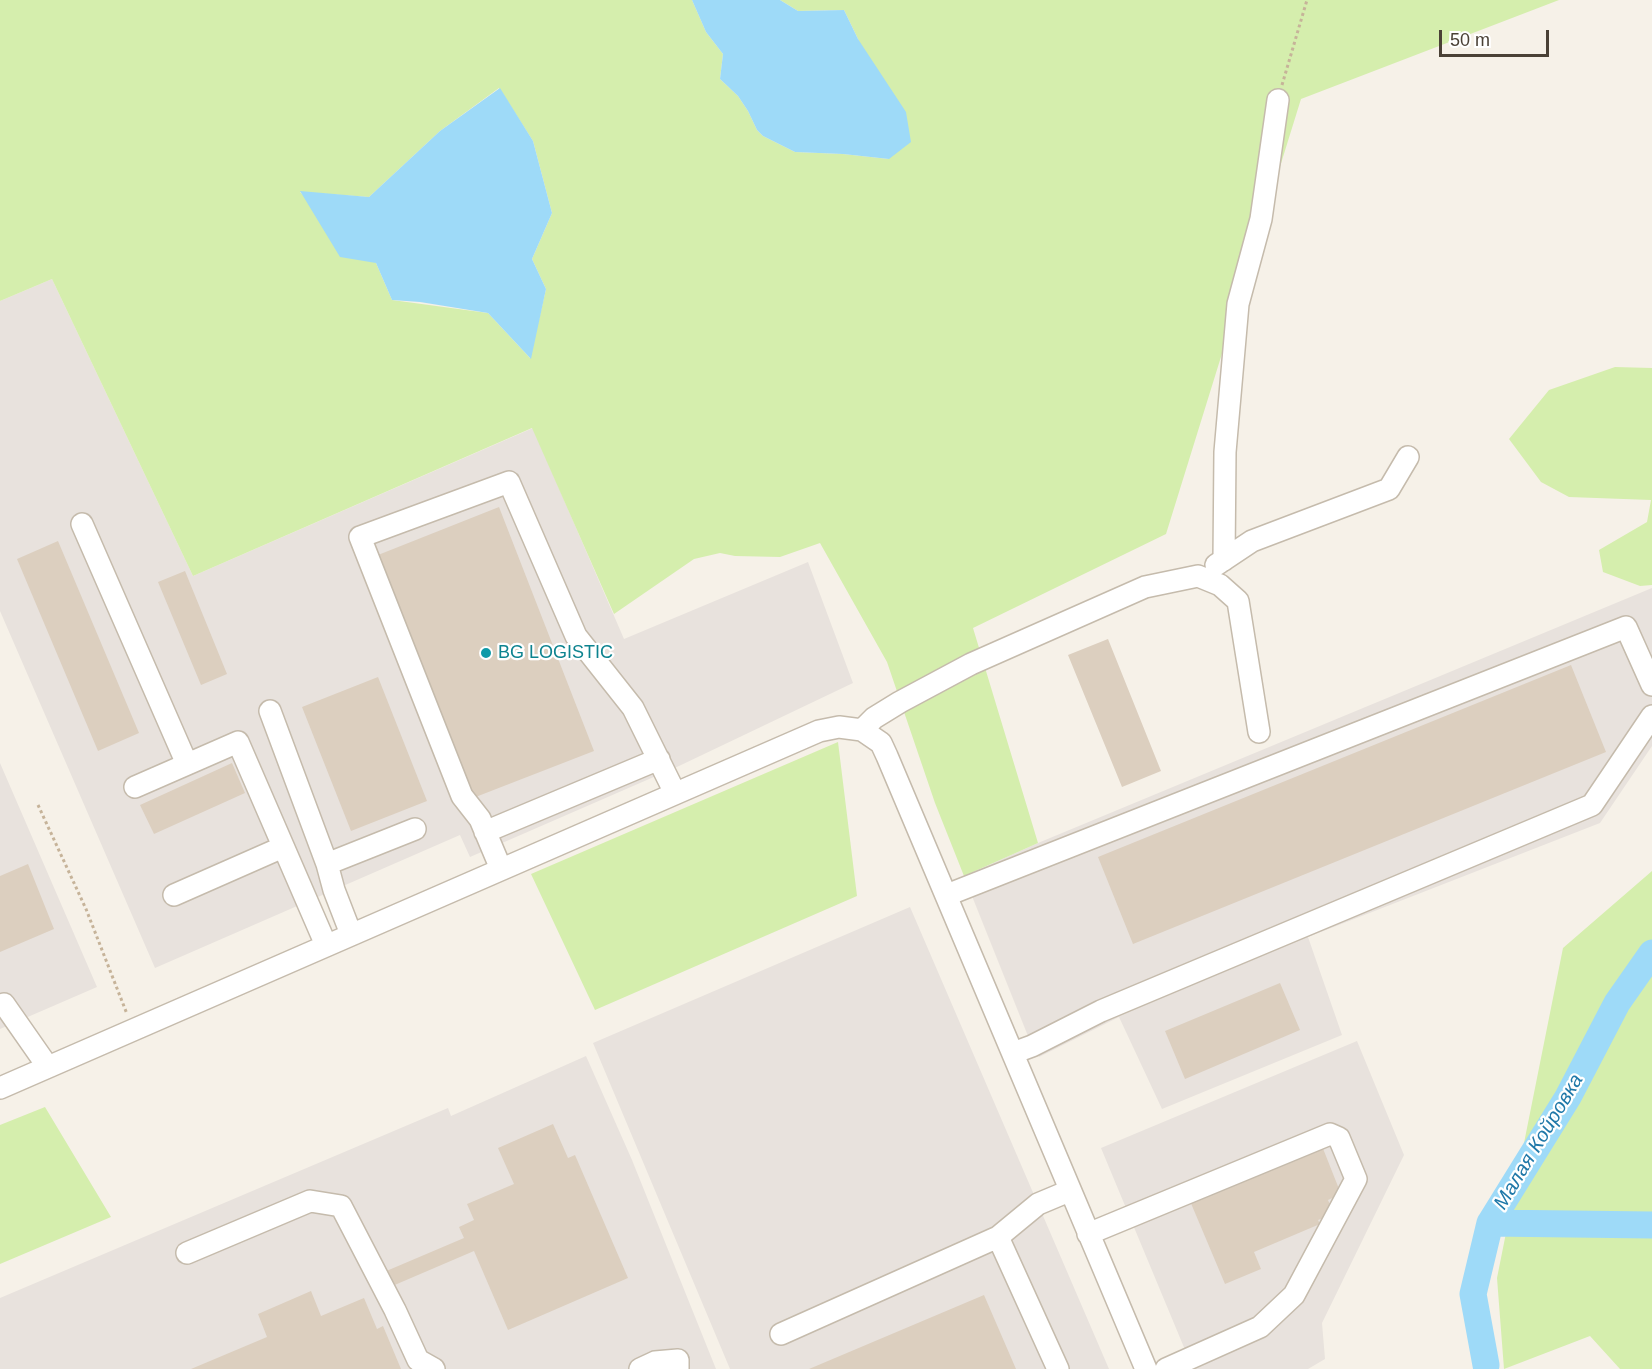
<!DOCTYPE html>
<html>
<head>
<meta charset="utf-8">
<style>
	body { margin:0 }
	#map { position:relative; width:1652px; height:1369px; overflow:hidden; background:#f6f1e8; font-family:Arial,sans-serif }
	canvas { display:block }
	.scale { position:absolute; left:1439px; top:30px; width:110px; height:27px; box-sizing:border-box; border:3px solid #4a4136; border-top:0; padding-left:8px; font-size:18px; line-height:21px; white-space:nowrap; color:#4a4136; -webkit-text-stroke:4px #fff; paint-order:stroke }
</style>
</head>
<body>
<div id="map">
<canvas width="1652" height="1369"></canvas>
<div class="scale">50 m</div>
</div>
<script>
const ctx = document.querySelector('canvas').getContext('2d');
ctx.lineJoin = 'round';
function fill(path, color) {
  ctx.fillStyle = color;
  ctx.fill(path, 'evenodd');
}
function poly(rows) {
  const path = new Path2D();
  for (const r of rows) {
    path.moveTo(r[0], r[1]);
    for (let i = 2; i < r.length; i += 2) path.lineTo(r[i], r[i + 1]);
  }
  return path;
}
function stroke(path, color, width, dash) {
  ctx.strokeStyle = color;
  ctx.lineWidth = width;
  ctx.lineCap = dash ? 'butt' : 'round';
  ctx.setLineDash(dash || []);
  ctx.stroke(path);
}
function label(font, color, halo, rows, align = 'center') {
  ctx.font = font + ' Arial,sans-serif';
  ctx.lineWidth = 4.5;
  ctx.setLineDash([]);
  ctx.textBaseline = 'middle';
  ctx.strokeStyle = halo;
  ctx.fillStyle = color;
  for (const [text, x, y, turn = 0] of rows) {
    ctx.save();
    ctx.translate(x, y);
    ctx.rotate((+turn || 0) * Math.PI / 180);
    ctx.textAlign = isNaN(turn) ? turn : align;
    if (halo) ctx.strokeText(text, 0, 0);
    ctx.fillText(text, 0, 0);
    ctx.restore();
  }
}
fill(poly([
	[52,279,193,576,533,428,624,639,808,562,853,683,679,766,470,857,460,835,155,968,0,611,0,301],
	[1652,588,1652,746,1600,823,1308,937,1342,1035,1162,1109,1119,1017,1039,1057,1032,1046,964,876,1038,843],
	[0,763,97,987,0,1029],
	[910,907,1109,1369,730,1369,593,1043],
	[1357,1041,1404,1155,1322,1323,1325,1359,1308,1369,1193,1369,1101,1148],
	[586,1056,632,1160,716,1369,0,1369,0,1298,448,1108,451,1116]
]), '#e8e2dd');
fill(poly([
	[0,0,692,0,706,32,723,54,720,79,738,96,748,111,757,130,763,136,795,152,843,154,889,159,858,39,844,10,798,11,780,0,1559,0,1301,99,1166,534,973,628,1038,843,964,876,935,803,887,662,820,543,780,557,735,556,720,553,694,559,614,614,532,428,193,576,52,279,0,301],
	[499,88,533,141,552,213,532,259,546,289,530,358,488,313,392,300,376,263,300,192,369,197,440,131],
	[1615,367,1652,368,1652,585,1640,586,1603,572,1599,550,1647,522,1651,500,1569,497,1541,482,1509,439,1549,390],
	[838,742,857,896,595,1010,531,874],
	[1652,871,1652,1369,1620,1369,1590,1336,1504,1369,1497,1278,1563,948],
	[45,1107,111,1217,0,1264,0,1125]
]), '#d5eead');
fill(poly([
	[692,0,780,0,798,11,844,10,858,39,906,112,911,142,889,159,843,154,795,152,763,136,757,130,748,111,738,96,720,79,723,54,706,32],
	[500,88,533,141,552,213,532,259,546,289,531,359,488,313,420,302,392,300,376,263,340,257,300,191,369,197,440,131]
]), '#9edaf8');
stroke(poly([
	[1652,953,1617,1003,1568,1097,1490,1223,1652,1225],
	[1486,1365,1473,1294,1490,1223]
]), '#9edaf8', 27);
fill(poly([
	[499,507,594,751,473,798,378,555],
	[58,541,139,733,98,751,17,559],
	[185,571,227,674,201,685,158,582],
	[1108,639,1161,771,1122,787,1068,655],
	[1571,665,1606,752,1133,944,1098,857],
	[378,677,427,801,351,831,302,707],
	[232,763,245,793,154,834,140,805],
	[28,864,54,929,0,952,0,876],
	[1280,983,1300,1030,1185,1079,1165,1031],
	[553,1124,568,1158,575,1155,628,1278,508,1330,474,1251,390,1287,384,1272,464,1238,459,1227,474,1220,467,1204,514,1184,498,1148],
	[1322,1146,1341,1194,1328,1200,1334,1214,1318,1220,1320,1224,1254,1252,1261,1269,1225,1284,1190,1201],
	[311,1291,321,1316,364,1298,377,1329,383,1326,401,1369,191,1369,267,1337,258,1314],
	[984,1295,1016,1369,809,1369]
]), '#dccfbf');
const minor = poly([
	[82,524,187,764],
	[1224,560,1225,452,1238,304,1261,219,1278,100],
	[1216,565,1252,541,1389,489,1408,457],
	[270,711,327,864,334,890,351,934],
	[862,730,874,718,900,702,971,664,1145,587,1198,576,1220,585,1238,601,1259,732],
	[135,787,238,742,326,945],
	[485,832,659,759],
	[327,864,415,829],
	[501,869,480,819,462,796,360,537,509,482,576,636,633,708,675,793],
	[174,895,283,847],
	[947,895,1626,627,1652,685],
	[0,1006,4,1004,48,1067],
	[1013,1053,1032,1046,1101,1011,1592,805,1652,716],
	[0,1088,819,731,839,727,862,730,881,743,887,756,1146,1369],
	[1088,1234,1330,1134,1339,1138,1356,1179,1294,1295,1260,1327,1166,1369],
	[998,1237,1058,1369],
	[187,1253,310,1201,341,1206,395,1310,418,1360,434,1369],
	[781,1334,998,1237,1038,1204,1069,1191],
	[640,1369,655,1362,678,1360,678,1369]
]);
stroke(minor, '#c5bbac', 24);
stroke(poly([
	[1282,85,1307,0],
	[38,805,86,909,127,1014]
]), '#c6b399', 3, [3, 3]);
stroke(minor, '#fff', 21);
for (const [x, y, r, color] of [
	[486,653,6,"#0f9aa8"]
]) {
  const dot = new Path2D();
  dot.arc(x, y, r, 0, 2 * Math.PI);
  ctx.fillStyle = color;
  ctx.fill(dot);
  stroke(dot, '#fff', 2);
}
label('18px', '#0d838f', '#fff', [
	["BG LOGISTIC",498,653]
], 'left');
label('italic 20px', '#1f78a8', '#fff', [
	["Малая Койровка",1539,1142,-59]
]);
</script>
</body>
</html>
